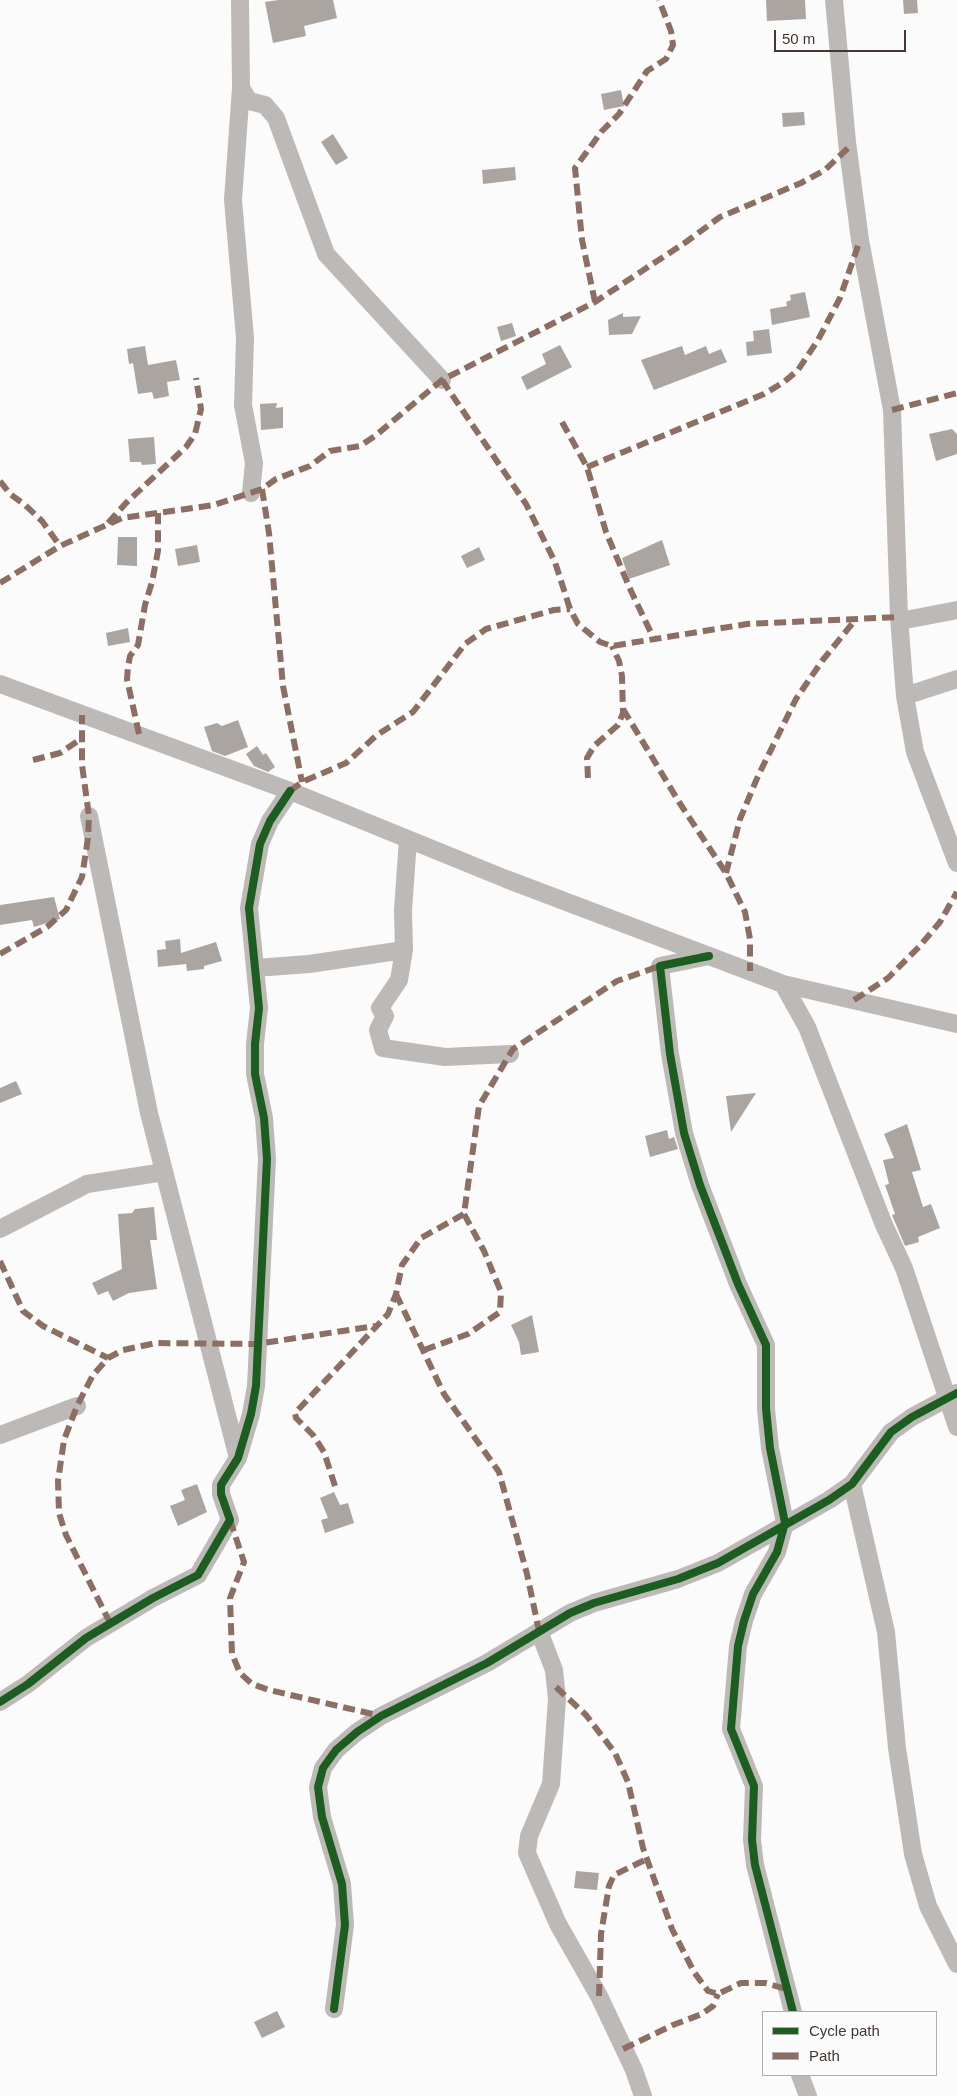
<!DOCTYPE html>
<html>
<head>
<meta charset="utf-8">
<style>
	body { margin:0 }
	#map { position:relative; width:957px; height:2096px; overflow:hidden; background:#fbfbfb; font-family:Arial,sans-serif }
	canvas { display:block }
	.legend { position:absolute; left:762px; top:2011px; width:175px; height:65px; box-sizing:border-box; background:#fbfbfb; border:1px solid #b3acab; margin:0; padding:6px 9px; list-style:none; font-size:15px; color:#463632 }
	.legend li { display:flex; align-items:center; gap:10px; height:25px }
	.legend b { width:25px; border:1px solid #b3acab }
	.scale { position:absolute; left:774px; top:30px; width:132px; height:22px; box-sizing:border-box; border:2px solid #463632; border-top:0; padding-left:6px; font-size:15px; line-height:18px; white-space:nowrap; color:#463632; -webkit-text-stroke:4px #fbfbfb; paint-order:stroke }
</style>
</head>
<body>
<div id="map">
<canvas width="957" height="2096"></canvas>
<ul class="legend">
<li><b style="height:6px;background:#1b5e20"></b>Cycle path</li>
<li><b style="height:6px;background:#8d6e63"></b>Path</li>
</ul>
<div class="scale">50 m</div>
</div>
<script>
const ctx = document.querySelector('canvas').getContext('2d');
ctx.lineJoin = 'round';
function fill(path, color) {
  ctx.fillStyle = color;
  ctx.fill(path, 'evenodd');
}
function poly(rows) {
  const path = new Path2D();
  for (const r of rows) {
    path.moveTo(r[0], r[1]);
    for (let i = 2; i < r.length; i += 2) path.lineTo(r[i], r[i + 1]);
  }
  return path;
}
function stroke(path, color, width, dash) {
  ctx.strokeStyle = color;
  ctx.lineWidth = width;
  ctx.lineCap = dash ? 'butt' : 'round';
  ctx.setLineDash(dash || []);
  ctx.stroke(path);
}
fill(poly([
	[278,0,333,0,337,18,304,26,306,36,273,43,265,2],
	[766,0,805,0,806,19,767,21],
	[903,0,917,0,918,13,904,14],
	[621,90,624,106,604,110,601,94],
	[804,112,805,125,783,127,782,113],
	[333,134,348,158,336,165,321,142],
	[515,167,516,180,483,184,482,170],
	[805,292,810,317,772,325,770,309,787,306,786,302,791,300,790,295],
	[623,313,623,317,641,316,632,334,609,335,608,320],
	[512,323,516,336,501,341,497,327],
	[769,329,772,353,747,356,746,342,754,341,753,331],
	[560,345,572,367,527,390,521,377,546,364,542,354],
	[145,346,148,365,176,360,180,380,167,382,169,396,154,399,152,392,138,394,133,363,129,364,127,349],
	[682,346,685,355,706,346,709,354,721,349,727,362,654,390,641,360],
	[277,403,276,408,283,407,283,428,261,430,260,404],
	[952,429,957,434,957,454,936,461,929,434],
	[154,437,156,464,142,465,141,462,130,462,128,439],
	[118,537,137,537,137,566,117,565],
	[662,540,670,565,629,579,622,558],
	[197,545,200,562,178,566,175,549],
	[479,547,485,560,467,568,461,556],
	[128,628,130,642,108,646,106,633],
	[238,720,248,747,225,756,212,751,204,727,217,723,222,726],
	[257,746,263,755,266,753,275,767,268,772,254,766,246,754],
	[54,897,60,919,34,927,32,920,0,925,0,905],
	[180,939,181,953,216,942,222,961,204,966,204,969,187,971,186,964,158,967,157,950,166,949,165,941],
	[16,1081,22,1094,0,1103,0,1088],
	[756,1093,731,1132,726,1096],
	[907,1124,921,1170,912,1172,923,1207,931,1204,940,1228,918,1237,919,1242,905,1246,892,1215,895,1214,885,1185,889,1184,883,1160,894,1158,884,1134],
	[667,1130,669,1139,674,1137,678,1149,650,1157,645,1136],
	[154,1207,157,1240,150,1240,157,1289,129,1293,113,1301,108,1291,98,1295,92,1283,122,1269,118,1214,132,1213,135,1209],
	[532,1315,539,1352,521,1355,519,1342,511,1325],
	[197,1484,207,1512,178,1526,170,1506,185,1500,181,1490],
	[334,1492,340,1505,348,1503,354,1523,325,1533,321,1520,328,1518,320,1498],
	[576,1871,599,1873,597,1890,574,1888],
	[277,2011,285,2027,262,2038,254,2022]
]), '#aba5a2');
stroke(poly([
	[240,0,241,88,249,101,265,105,276,118,326,254,442,380],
	[834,0,847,142,860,240,892,410,899,617,905,696,915,752,957,863],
	[241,88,233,200,245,338,243,405,254,463,251,493],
	[900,621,957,610],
	[0,684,290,791,506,879,783,984,957,1024],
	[905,696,957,679],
	[89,816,149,1113,238,1458],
	[404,950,399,980,380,1008,385,1016,378,1030,383,1048,445,1057,510,1054],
	[709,956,660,966,670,1054,684,1133,700,1185,738,1284,766,1345,766,1409,770,1448,785,1523,777,1552,753,1594,744,1621,738,1646,731,1729,754,1786,752,1840,755,1865,793,2012],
	[255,968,309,964,404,950,403,910,408,839],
	[783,984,807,1027,884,1225,904,1268,957,1427],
	[0,1229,87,1184,164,1172],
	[0,1435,77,1406],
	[852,1484,886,1632,897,1748,913,1854,928,1906,957,1964],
	[539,1631,554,1670,557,1699,551,1784,529,1836,527,1853,558,1924,599,1996,634,2070,643,2096],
	[0,1702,28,1684,86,1638,153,1598,198,1575,230,1520,221,1494,221,1485,238,1458,251,1414,256,1386,267,1159,264,1118,255,1074,255,1044,259,1008,249,908,260,844,270,821,290,791],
	[334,2009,345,1925,342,1884,322,1817,318,1787,323,1768,336,1750,357,1732,381,1716,487,1663,570,1613,594,1603,678,1579,718,1563,829,1500,852,1484,891,1432,912,1417,957,1393],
	[800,2075,808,2096]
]), '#bdb9b7', 18);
stroke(poly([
	[595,302,582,240,575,168,602,131,619,114,647,71,666,59,673,45,671,31,659,0],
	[442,380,526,504,555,562,570,609,578,624,600,642,612,646,747,624,899,617],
	[892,410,957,393],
	[562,422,587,467,606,532,631,591,654,639],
	[587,467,764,394,784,382,798,370,818,340,840,298,860,240],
	[0,481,10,494,25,505,42,521,60,546],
	[262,489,269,533,283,686,302,782],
	[108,523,126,503,186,447,195,434,201,409,196,378],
	[0,583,60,546,122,518,214,505,262,489,276,479,310,466,330,451,360,446,375,436,442,380,595,302,686,242,720,217,801,183,825,170,848,148],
	[623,709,679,802,726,873,745,912,750,939,750,971],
	[139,734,127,679,128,667,130,656,138,645,145,605,152,582,158,551,158,513],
	[33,760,60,753,81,739],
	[588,778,587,758,594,746,618,725,623,713,622,676,619,661,612,646],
	[290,791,302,782,346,763,377,735,413,712,465,644,486,629,554,610,570,609],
	[726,873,740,819,758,776,796,699,822,661,856,619],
	[0,954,47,927,66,910,82,877,88,838,89,816,82,765,82,715],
	[854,1000,888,978,919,947,940,922,957,892],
	[0,1261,23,1311,43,1326,108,1358],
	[396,1294,444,1394,499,1472,527,1574,539,1631],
	[424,1350,468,1334,500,1312,501,1292,484,1251,464,1214],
	[335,1486,324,1452,313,1435,296,1418,295,1413,388,1314,396,1294,402,1265,421,1238,464,1214,479,1106,513,1049,617,981,660,966],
	[230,1520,244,1562,230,1598,232,1654,240,1673,252,1684,269,1690,381,1716],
	[110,1623,66,1535,59,1513,58,1481,64,1440,77,1406,93,1375,108,1358,123,1350,156,1343,257,1344,375,1326],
	[556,1687,586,1715,615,1753,628,1782,643,1848,672,1929,694,1972,708,1991,718,1994,741,1983,765,1983,786,1989],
	[599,1996,601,1934,609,1886,614,1875,647,1859],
	[623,2049,673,2025,702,2014,713,2006,718,1994]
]), '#8d6e63', 6, [12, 6]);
stroke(poly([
	[709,956,660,966,670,1054,684,1133,700,1185,738,1284,766,1345,766,1409,770,1448,785,1523,777,1552,753,1594,744,1621,738,1646,731,1729,754,1786,752,1840,755,1865,793,2012],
	[0,1702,28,1684,86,1638,153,1598,198,1575,230,1520,221,1494,221,1485,238,1458,251,1414,256,1386,267,1159,264,1118,255,1074,255,1044,259,1008,249,908,260,844,270,821,290,791],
	[334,2009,345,1925,342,1884,322,1817,318,1787,323,1768,336,1750,357,1732,381,1716,487,1663,570,1613,594,1603,678,1579,718,1563,829,1500,852,1484,891,1432,912,1417,957,1393]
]), '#1b5e20', 8);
</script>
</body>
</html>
